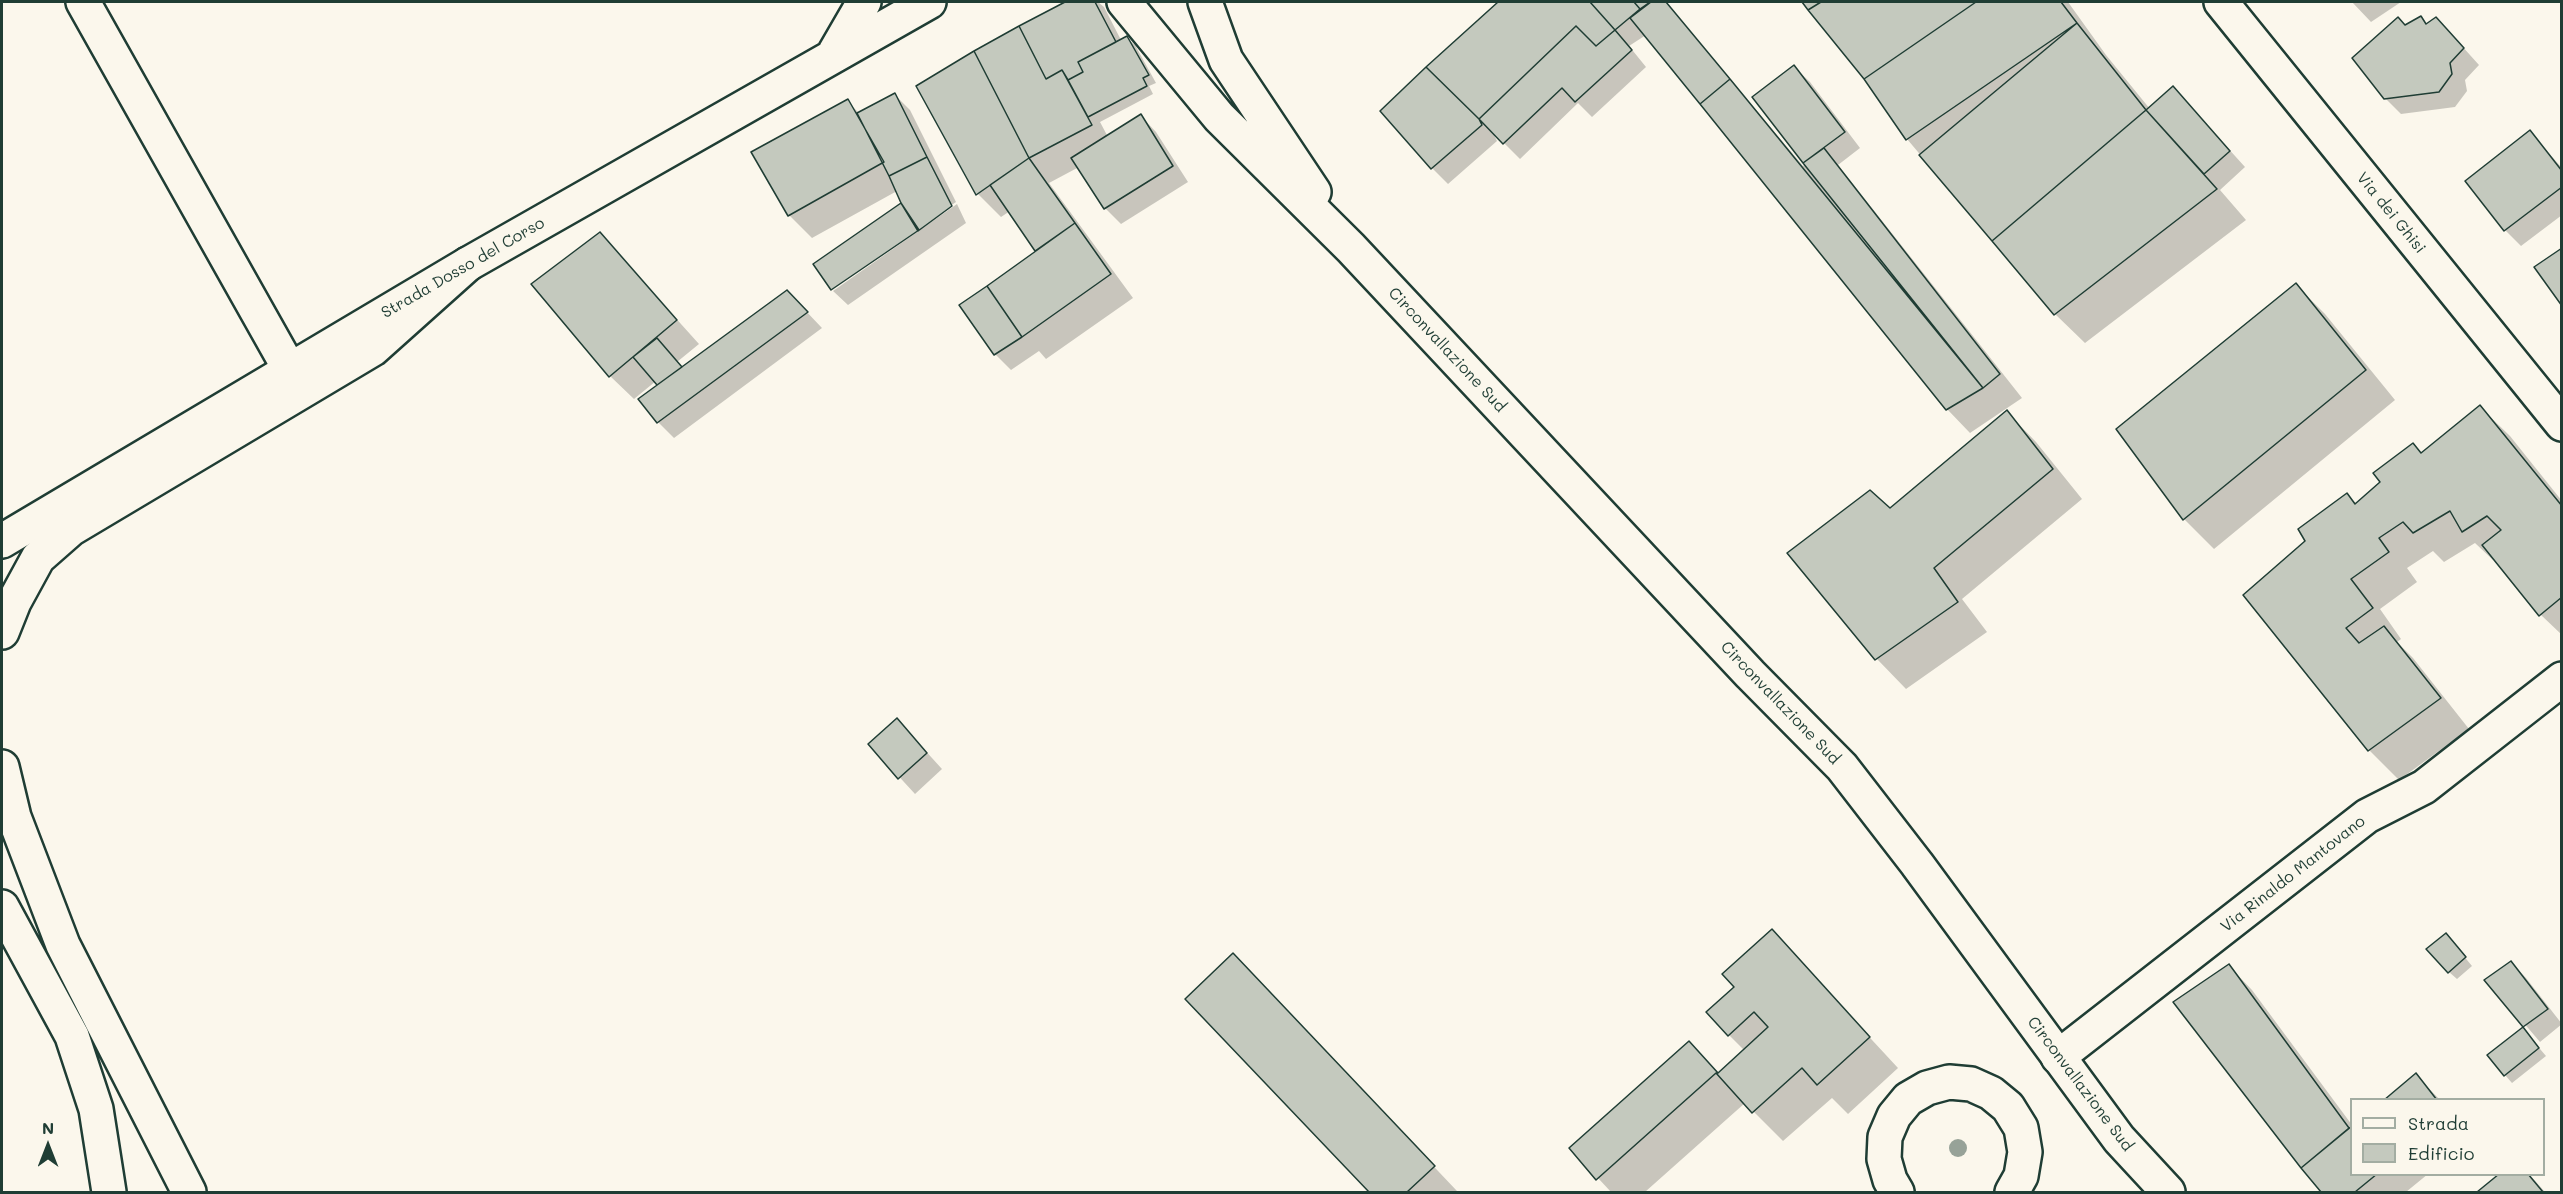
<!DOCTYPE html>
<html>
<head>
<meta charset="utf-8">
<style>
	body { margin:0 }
	#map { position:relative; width:2563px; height:1194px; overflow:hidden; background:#fbf7ec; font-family:Mali,sans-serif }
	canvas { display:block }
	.frame { position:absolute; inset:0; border:3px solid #1f3d34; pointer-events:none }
	.legend { position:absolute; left:2350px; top:1098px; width:195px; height:78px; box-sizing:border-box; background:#fbf7ec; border:2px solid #a3ada2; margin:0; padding:8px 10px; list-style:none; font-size:18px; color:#1f3d34 }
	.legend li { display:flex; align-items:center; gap:12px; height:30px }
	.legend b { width:30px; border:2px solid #a3ada2 }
	.north { position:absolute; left:18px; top:1116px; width:60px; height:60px; -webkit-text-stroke:4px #fbf7ec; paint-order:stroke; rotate:0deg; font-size:16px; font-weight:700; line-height:24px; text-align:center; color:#1f3d34 }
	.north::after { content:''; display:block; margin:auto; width:21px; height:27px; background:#1f3d34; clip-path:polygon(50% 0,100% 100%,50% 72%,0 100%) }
</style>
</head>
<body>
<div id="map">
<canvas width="2563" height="1194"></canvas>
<div class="frame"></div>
<ul class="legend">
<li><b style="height:8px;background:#fbf7ec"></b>Strada</li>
<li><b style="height:16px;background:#c4c9be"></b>Edificio</li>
</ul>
<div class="north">N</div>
</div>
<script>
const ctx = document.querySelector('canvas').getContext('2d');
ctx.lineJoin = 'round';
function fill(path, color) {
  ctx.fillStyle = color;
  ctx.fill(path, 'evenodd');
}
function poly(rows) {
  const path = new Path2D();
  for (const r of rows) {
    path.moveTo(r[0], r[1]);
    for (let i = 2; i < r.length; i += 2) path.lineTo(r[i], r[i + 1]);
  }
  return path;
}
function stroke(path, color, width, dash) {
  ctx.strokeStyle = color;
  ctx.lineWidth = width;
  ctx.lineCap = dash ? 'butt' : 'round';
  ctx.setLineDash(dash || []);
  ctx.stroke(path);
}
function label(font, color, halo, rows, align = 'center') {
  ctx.font = font + ' Mali,sans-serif';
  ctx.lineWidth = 4.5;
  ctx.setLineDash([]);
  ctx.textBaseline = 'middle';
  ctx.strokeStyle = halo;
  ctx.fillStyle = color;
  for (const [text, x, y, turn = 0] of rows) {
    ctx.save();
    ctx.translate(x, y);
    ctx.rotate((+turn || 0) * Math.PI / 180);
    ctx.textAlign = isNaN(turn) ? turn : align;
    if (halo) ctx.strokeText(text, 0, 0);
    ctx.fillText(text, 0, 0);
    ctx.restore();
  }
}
fill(poly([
	[1069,2,1098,2,1104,7,1121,40,1127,38,1135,45,1156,83,1149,86,1153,94,1100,122,1108,137,1141,116,1156,132,1188,182,1121,224,1105,208,1079,167,1049,183,1133,298,1046,359,1039,351,1011,370,995,354,961,306,1037,252,1010,211,1001,217,978,194,918,86,1019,27],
	[1500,2,1666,2,1803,166,1805,164,1754,97,1794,67,1810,82,1860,148,1838,165,2022,398,1970,433,1947,409,1646,35,1629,46,1646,67,1592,117,1578,103,1520,159,1492,131,1497,141,1448,184,1432,168,1427,68],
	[1804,2,2068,2,2106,55,2150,109,2188,104,2245,167,2220,190,2246,220,2085,343,2055,314,1907,139,1865,78],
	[2352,2,2401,2,2371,22],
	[2420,18,2427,25,2452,35,2479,65,2465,80,2467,91,2455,107,2401,114,2385,98,2405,26],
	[895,95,910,110,956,202,833,287,833,290,815,264,903,204,897,191,812,238,789,215,847,101,859,113],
	[2530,132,2562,168,2562,215,2521,246,2505,230,2467,181],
	[957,204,966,223,848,305,833,291],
	[600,234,699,344,677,362,683,368,803,308,822,328,674,438,658,422,659,385,656,381,634,399,610,376,533,284],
	[2296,285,2325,314,2395,400,2214,549,2184,519],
	[2480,407,2510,436,2562,501,2562,635,2541,615,2495,559,2493,560,2475,543,2444,562,2433,551,2407,568,2417,582,2380,609,2401,639,2397,642,2413,658,2469,729,2399,780,2369,750,2245,595,2307,541,2347,495,2357,504],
	[2007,412,2036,442,2082,499,1962,599,1987,632,1906,689,1877,659,1890,510],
	[912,736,942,769,915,794,870,745],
	[1771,931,1898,1068,1848,1114,1832,1098,1783,1141,1745,1103,1645,1192,1611,1192,1571,1149,1689,1043,1719,1073,1744,1050,1729,1035,1736,988],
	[2453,943,2472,966,2457,979,2449,972],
	[2511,962,2526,978,2562,1024,2540,1042,2487,980],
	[2229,966,2252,990,2352,1125,2352,1174,2428,1174,2406,1192,2324,1192,2175,1003],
	[1256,979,1457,1191,1455,1192,1371,1192,1187,999],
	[2523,1029,2546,1056,2512,1083,2505,1075],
	[2416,1075,2440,1100,2386,1100],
	[2501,1174,2529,1174,2545,1192,2479,1192]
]), '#0003');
const building = poly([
	[1065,2,1095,2,1116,42,1078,62,1083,72,1068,80,1062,70,1046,79,1019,26,1065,2],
	[1498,2,1590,2,1615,30,1596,46,1576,26,1479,119,1426,67,1498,2],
	[1590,2,1634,2,1640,9,1615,30,1590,2],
	[1634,2,1650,2,1640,9,1634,2],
	[1651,2,1666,2,1730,79,1700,104,1630,18,1651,2],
	[1802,2,1821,2,1808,10,1802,2],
	[1821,2,1976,2,1864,79,1808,10,1821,2],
	[1976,2,2061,2,2077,23,1906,140,1864,79,1976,2],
	[2421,16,2426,24,2436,17,2464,48,2450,63,2452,74,2439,92,2384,99,2352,58,2398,17,2405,25,2421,16],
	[2077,23,2146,110,1992,241,1919,155,2077,23],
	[1019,26,1046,79,1062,70,1092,125,1029,158,974,51,1019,26],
	[1576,26,1596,46,1615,30,1632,50,1575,102,1562,88,1503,144,1479,119,1576,26],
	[1127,36,1149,75,1143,78,1147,86,1088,117,1068,80,1083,72,1078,62,1127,36],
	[974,51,1029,158,976,195,916,86,974,51],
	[1794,65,1845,132,1803,163,1752,97,1794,65],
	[1426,67,1479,119,1482,125,1431,169,1380,111,1426,67],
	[1730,79,1983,388,1946,410,1700,104,1730,79],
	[2173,86,2230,151,2204,174,2146,110,2173,86],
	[895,93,927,157,889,176,857,113,895,93],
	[848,99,884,162,788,216,751,152,848,99],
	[2146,110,2217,189,2054,315,1992,241,2146,110],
	[1141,114,1173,166,1104,209,1071,158,1141,114],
	[2530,130,2562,171,2562,187,2504,231,2465,181,2530,130],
	[1824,148,2000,374,1983,388,1803,163,1824,148],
	[927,157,952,206,918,231,901,203,889,176,927,157],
	[1029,158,1075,223,1035,251,990,185,1029,158],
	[901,203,919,230,831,290,813,264,901,203],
	[1075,223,1111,274,1022,337,987,286,1075,223],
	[600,232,677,320,609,377,531,284,600,232],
	[2562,248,2562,306,2534,267,2562,248],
	[2296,283,2366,370,2183,520,2116,429,2296,283],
	[987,286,1022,337,994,355,959,305,987,286],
	[787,290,808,312,657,423,638,399,787,290],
	[657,338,682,367,657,385,633,357,657,338],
	[2480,405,2562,506,2562,597,2539,616,2482,545,2501,530,2487,516,2462,532,2450,511,2413,533,2403,522,2379,538,2389,552,2351,579,2373,608,2346,628,2359,643,2384,626,2441,698,2368,751,2243,595,2305,541,2298,529,2347,493,2355,504,2380,482,2373,473,2413,443,2421,453,2480,405],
	[2007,410,2053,469,1934,568,1958,602,1875,660,1787,553,1870,490,1890,508,2007,410],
	[897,718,927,753,898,779,868,744,897,718],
	[1772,929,1870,1037,1817,1085,1802,1068,1752,1113,1716,1073,1596,1180,1569,1148,1689,1041,1718,1073,1768,1027,1754,1012,1728,1036,1706,1012,1734,987,1722,974,1772,929],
	[2446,933,2466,957,2448,973,2426,949,2446,933],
	[1233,953,1435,1166,1407,1192,1369,1192,1185,999,1233,953],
	[2511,961,2548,1009,2523,1027,2484,980,2511,961],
	[2229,964,2349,1128,2301,1168,2173,1002,2229,964],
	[2523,1027,2539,1048,2504,1076,2487,1055,2523,1027],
	[2416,1073,2437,1100,2384,1100,2416,1073],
	[2352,1126,2352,1174,2377,1174,2355,1192,2321,1192,2301,1168,2352,1126],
	[2499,1174,2528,1174,2543,1192,2477,1192,2499,1174]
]);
fill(building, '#c4c9be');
stroke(building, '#1f3d34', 1.5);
const minor = poly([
	[83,2,290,370],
	[2221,2,2562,424],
	[2058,1057,2367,816,2424,787,2562,679],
	[1897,1192,1890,1180,1884,1159,1885,1137,1894,1116,1908,1099,1927,1088,1949,1082,1971,1084,1991,1093,2008,1107,2021,1128,2025,1152,2021,1176,2012,1192]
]);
const major = poly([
	[1124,2,1219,117,1351,248,1750,674,1842,767,1917,864,2119,1139,2168,1192],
	[1205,2,1226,60,1314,192],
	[835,52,864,2],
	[2,541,468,264,929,2]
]);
const highway = poly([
	[2,632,14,602,38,558,71,529,373,349,468,264],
	[2,767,14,817,63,945,189,1192],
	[2,907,72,1036,96,1109,109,1192]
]);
stroke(minor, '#1f3d34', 38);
stroke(major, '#1f3d34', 38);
stroke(highway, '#1f3d34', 38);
stroke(minor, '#fbf7ec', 33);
stroke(major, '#fbf7ec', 33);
stroke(highway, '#fbf7ec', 33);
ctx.fillStyle = '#97a298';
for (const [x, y] of [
	[1958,1148]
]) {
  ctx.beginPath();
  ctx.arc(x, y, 9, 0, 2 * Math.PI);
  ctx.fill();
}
label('16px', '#1f3d34', '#fbf7ec', [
	["Via dei Ghisi",2391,213,51],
	["Strada Dosso del Corso",463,268,-30],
	["Circonvallazione Sud",1447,350,47],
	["Circonvallazione Sud",1780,703,46],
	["Via Rinaldo Mantovano",2293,874,-38],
	["Circonvallazione Sud",2080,1084,53]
]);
</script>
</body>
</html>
